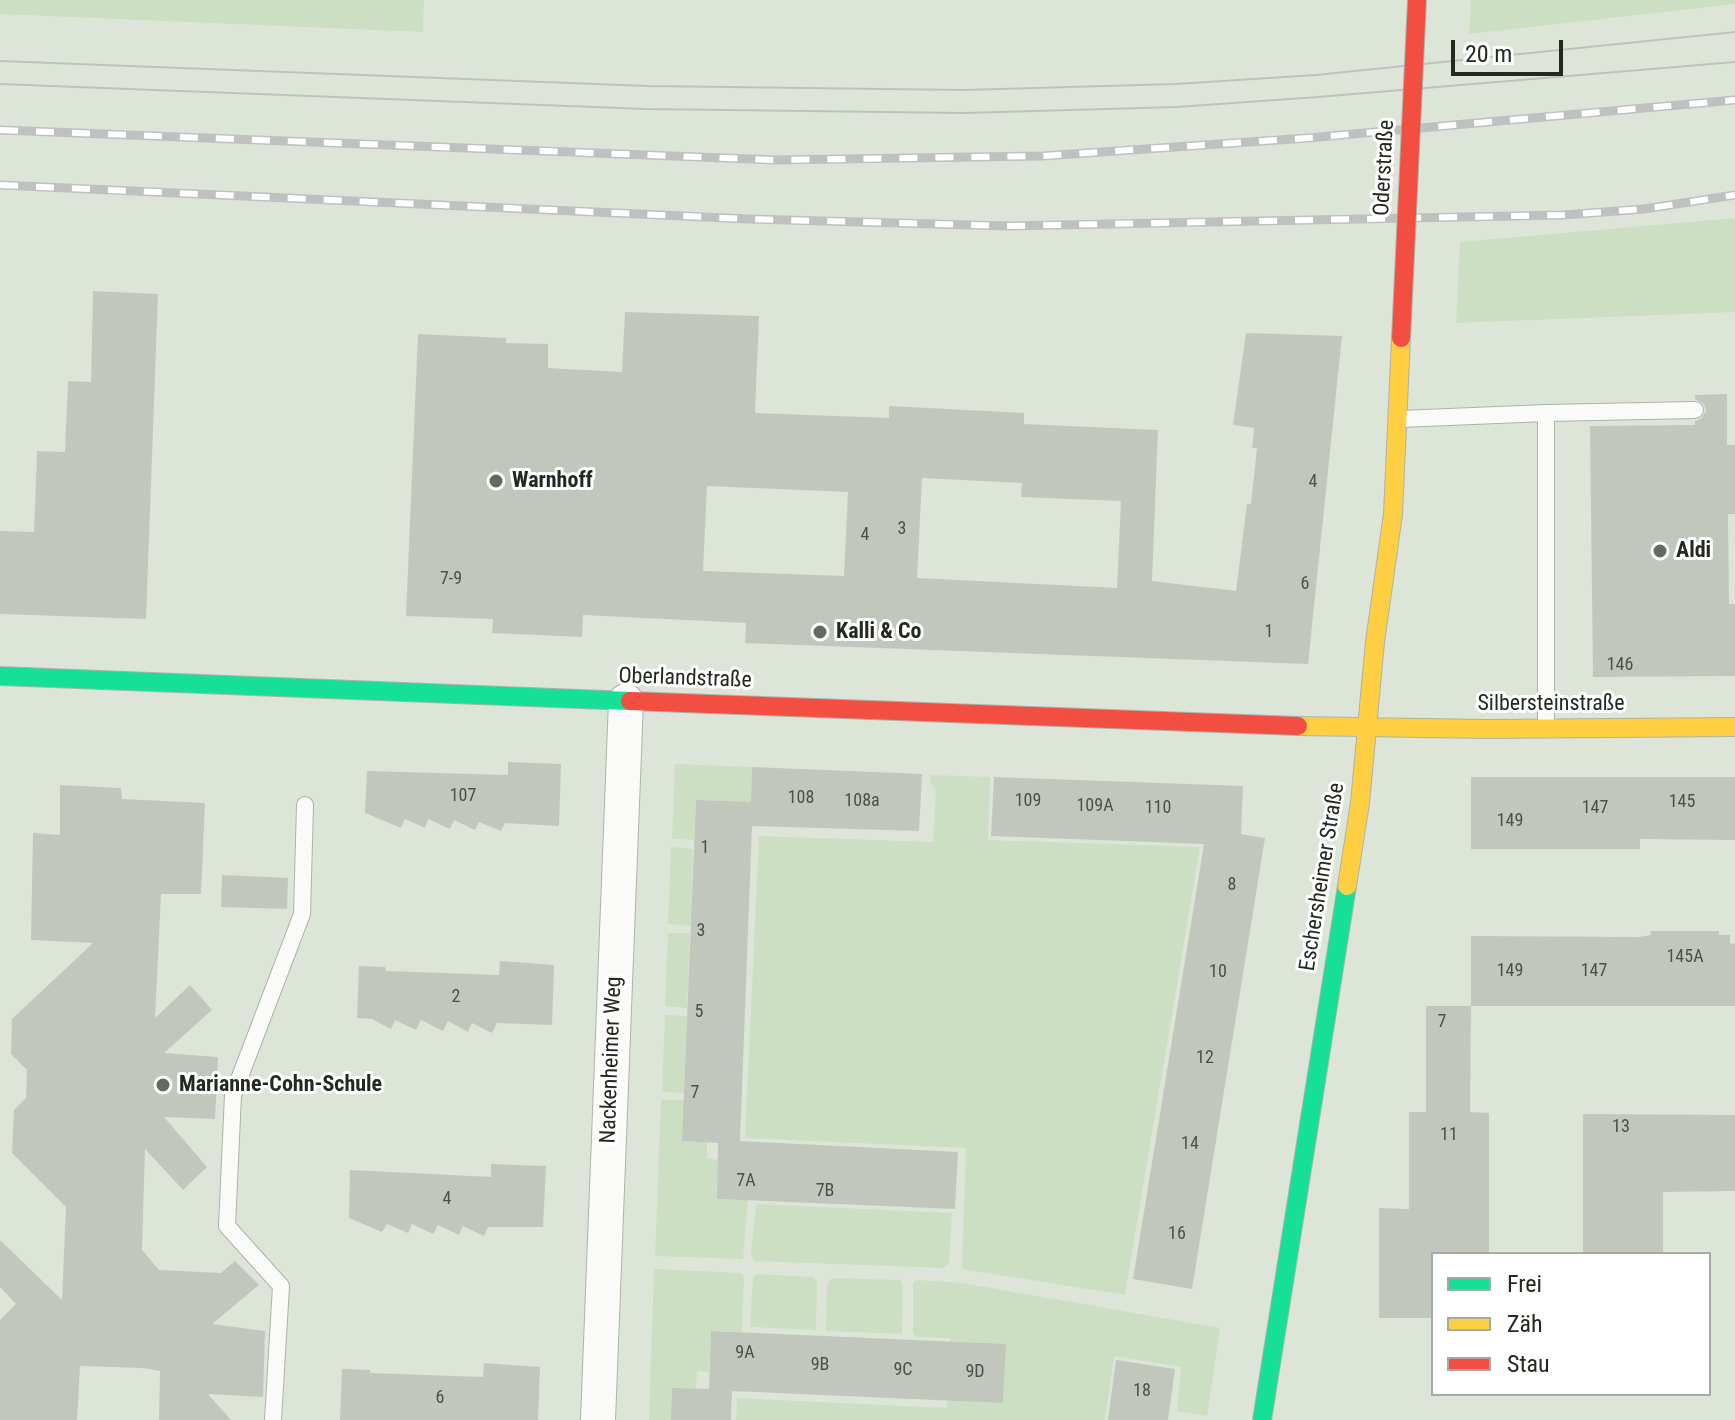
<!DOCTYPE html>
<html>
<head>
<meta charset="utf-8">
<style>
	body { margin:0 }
	#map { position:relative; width:1735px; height:1420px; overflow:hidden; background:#dde5d9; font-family:"Roboto Condensed",sans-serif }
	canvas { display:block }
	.legend { position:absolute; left:1431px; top:1252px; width:280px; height:144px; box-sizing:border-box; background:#fff; border:2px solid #a7a9a6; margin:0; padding:10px 14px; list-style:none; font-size:24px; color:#232820 }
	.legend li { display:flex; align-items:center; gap:16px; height:40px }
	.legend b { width:40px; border:2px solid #a7a9a6 }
	.scale { position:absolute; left:1451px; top:40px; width:112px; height:36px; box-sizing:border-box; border:4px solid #232820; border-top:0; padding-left:10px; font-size:24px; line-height:28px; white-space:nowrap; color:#232820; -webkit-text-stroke:6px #fff; paint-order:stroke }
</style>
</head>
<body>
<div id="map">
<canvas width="1735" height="1420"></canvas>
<ul class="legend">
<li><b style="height:10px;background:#16e098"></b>Frei</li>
<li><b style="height:10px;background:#ffcf43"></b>Zäh</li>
<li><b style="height:10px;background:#f24e42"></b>Stau</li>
</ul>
<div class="scale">20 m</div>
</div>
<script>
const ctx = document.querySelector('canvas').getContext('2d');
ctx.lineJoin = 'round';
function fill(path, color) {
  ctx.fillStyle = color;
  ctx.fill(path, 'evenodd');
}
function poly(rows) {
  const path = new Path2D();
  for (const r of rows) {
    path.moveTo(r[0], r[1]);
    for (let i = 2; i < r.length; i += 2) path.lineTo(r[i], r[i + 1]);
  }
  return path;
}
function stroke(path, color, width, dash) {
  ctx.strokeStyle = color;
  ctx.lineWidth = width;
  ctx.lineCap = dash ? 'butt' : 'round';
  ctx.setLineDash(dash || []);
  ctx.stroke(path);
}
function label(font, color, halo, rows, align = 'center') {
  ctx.font = font + ' "Roboto Condensed",sans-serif';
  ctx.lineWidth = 6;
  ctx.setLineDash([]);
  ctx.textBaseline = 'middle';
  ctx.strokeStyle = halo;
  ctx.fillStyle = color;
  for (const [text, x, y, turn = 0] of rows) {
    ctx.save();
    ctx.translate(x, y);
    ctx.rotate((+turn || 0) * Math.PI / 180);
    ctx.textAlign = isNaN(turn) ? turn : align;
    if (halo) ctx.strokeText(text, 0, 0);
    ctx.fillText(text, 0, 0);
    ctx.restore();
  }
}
fill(poly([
	[0,0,424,0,423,32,0,14],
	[1471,0,1735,0,1735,4,1469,34],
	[1735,218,1735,312,1456,323,1460,242],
	[675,764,752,767,751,803,696,800,694,840,672,839],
	[931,775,990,777,988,840,1200,847,1125,1295,962,1269,966,1148,745,1138,759,836,933,842,936,790,930,782],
	[671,847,693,849,691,926,668,924],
	[668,933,690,933,687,1008,665,1006],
	[665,1015,687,1016,684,1093,662,1092],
	[661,1100,684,1100,707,1142,707,1158,718,1160,717,1199,748,1200,743,1259,655,1256],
	[756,1204,952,1213,949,1263,943,1268,755,1261,751,1254],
	[654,1269,741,1273,744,1276,742,1332,711,1331,709,1372,697,1371,696,1389,672,1389,671,1420,649,1420],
	[757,1274,813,1277,817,1281,816,1330,750,1327,753,1278],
	[832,1278,900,1280,903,1285,902,1334,826,1331,827,1284],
	[918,1280,963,1283,1220,1328,1207,1416,1177,1411,1181,1367,1114,1356,1105,1420,736,1420,737,1398,947,1408,950,1338,916,1337,913,1333,913,1283]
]), '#cddfc2');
fill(poly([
	[93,291,158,294,146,619,0,614,0,531,34,532,37,451,65,452,68,381,91,382],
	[625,312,759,316,755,413,889,418,889,406,1024,413,1024,424,1158,430,1152,581,1236,591,1247,504,1251,504,1257,448,1252,448,1254,428,1233,425,1246,333,1342,336,1308,664,745,643,746,623,583,615,582,637,492,633,493,619,406,616,418,334,506,338,506,343,548,344,548,368,622,372],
	[922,478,1022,483,1021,497,1121,501,1117,588,917,578],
	[707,486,848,492,844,576,703,571],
	[1727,394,1727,445,1735,445,1735,514,1728,514,1729,604,1735,604,1735,676,1593,677,1590,426,1695,425,1695,421,1701,419,1706,411,1704,404,1695,399,1695,395],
	[508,762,561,764,559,826,505,823,501,831,479,822,475,830,454,820,450,829,428,819,425,828,405,819,401,828,365,813,367,771,508,775],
	[752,767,922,774,919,831,752,826,740,1141,958,1152,955,1209,717,1199,718,1143,682,1141,696,800,751,802],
	[994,777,1243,786,1241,834,1265,838,1192,1289,1133,1279,1204,844,991,836],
	[1471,777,1735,777,1735,840,1640,839,1640,849,1471,849],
	[60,785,121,788,122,799,205,803,201,894,161,894,155,1018,190,985,212,1010,164,1053,218,1057,215,1119,164,1117,207,1167,183,1190,145,1149,142,1250,159,1270,221,1273,235,1261,259,1285,212,1324,265,1331,263,1397,208,1394,231,1420,159,1420,160,1371,143,1368,80,1366,77,1420,0,1420,0,1320,16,1304,0,1287,0,1240,62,1300,66,1207,12,1153,14,1110,26,1098,27,1070,11,1054,12,1019,93,943,31,940,33,833,60,835],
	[222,875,288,878,287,909,221,907],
	[1650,931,1719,931,1719,935,1730,935,1730,943,1735,944,1735,1006,1471,1006,1471,936,1639,937,1651,935],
	[500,961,554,965,552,1025,497,1023,492,1033,472,1023,468,1032,448,1021,443,1031,421,1020,416,1030,395,1020,391,1029,372,1019,357,1018,359,966,385,967,386,971,499,975],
	[1426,1006,1471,1006,1470,1112,1489,1113,1489,1254,1433,1254,1433,1318,1379,1318,1379,1208,1409,1209,1409,1112,1426,1112],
	[1583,1114,1735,1115,1735,1191,1663,1192,1663,1254,1583,1254],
	[491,1164,546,1166,543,1227,488,1227,484,1236,463,1226,459,1235,438,1225,433,1234,412,1224,408,1233,387,1224,382,1232,349,1218,350,1170,491,1177],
	[711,1331,1006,1344,1003,1403,732,1391,731,1420,671,1420,672,1388,709,1389],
	[1116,1360,1175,1369,1168,1420,1108,1420],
	[484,1363,540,1367,538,1420,340,1420,342,1369,370,1370,370,1373,483,1377]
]), '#c2c7be');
const lane = poly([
	[1546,413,1695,410],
	[1400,419,1546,413,1546,727],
	[273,1420,281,1286,227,1226,233,1095,302,914,305,805]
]);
const street = poly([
	[598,1420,626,701]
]);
const fast = poly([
	[0,676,630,701],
	[1262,1420,1347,886]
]);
const slow = poly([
	[1298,726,1486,729,1735,727],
	[1347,886,1360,803,1375,642,1393,514,1401,338]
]);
const jam = poly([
	[630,701,1298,726]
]);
stroke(lane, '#adb3a9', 18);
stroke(street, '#adb3a9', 36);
stroke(fast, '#adb3a9', 20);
stroke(slow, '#adb3a9', 20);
stroke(jam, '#adb3a9', 20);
stroke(lane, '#fafbf9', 16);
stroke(street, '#fafbf9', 34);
stroke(fast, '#16e098', 18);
stroke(slow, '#ffcf43', 18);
stroke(jam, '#f24e42', 18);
stroke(poly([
	[0,61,647,86,964,90,1176,84,1316,75,1735,32],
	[0,84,645,109,964,113,1177,107,1318,97,1735,62]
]), '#bfc1bf', 2);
const rail = poly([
	[0,130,776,160,1042,156,1308,138,1735,100],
	[0,185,749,219,1007,226,1563,215,1644,209,1735,195]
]);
stroke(rail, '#bfc1bf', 9);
stroke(rail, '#fff', 6, [18]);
const jamBridge = poly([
	[1401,338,1417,0]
]);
stroke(jamBridge, '#adb3a9', 20, []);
stroke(jamBridge, '#f24e42', 18);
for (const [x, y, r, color] of [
	[496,481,8,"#646a61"],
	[1660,551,8,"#646a61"],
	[820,632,8,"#646a61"],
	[163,1085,8,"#646a61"]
]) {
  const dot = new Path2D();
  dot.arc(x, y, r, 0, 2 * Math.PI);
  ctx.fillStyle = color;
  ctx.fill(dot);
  stroke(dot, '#fff', 3);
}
label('18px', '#4b5048', null, [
	["4",1313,482],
	["3",902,529],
	["4",865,535],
	["7-9",451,579],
	["6",1305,584],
	["1",1269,632],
	["146",1620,665],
	["107",463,796],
	["108",801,798],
	["108a",862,801],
	["109",1028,801],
	["145",1682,802],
	["109A",1095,806],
	["110",1158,808],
	["147",1595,808],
	["149",1510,821],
	["1",705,848],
	["8",1232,885],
	["3",701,931],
	["145A",1685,957],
	["149",1510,971],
	["147",1594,971],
	["10",1218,972],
	["2",456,997],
	["5",699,1012],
	["7",1442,1022],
	["12",1205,1058],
	["7",695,1093],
	["13",1621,1127],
	["11",1449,1135],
	["14",1190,1144],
	["7A",746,1181],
	["7B",825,1191],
	["4",447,1199],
	["16",1177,1234],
	["9A",745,1353],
	["9B",820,1365],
	["9C",903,1370],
	["9D",975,1372],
	["18",1142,1391],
	["6",440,1398]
]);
label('22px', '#232820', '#fff', [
	["Oderstraße",1385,168,-87],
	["Oberlandstraße",685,679,2],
	["Silbersteinstraße",1551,704],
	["Eschersheimer Straße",1323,877,-81],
	["Nackenheimer Weg",612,1060,-88]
]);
label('bold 22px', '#232820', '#fff', [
	["Warnhoff",512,481],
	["Aldi",1676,551],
	["Kalli & Co",836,632],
	["Marianne-Cohn-Schule",179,1085]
], 'left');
</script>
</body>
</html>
